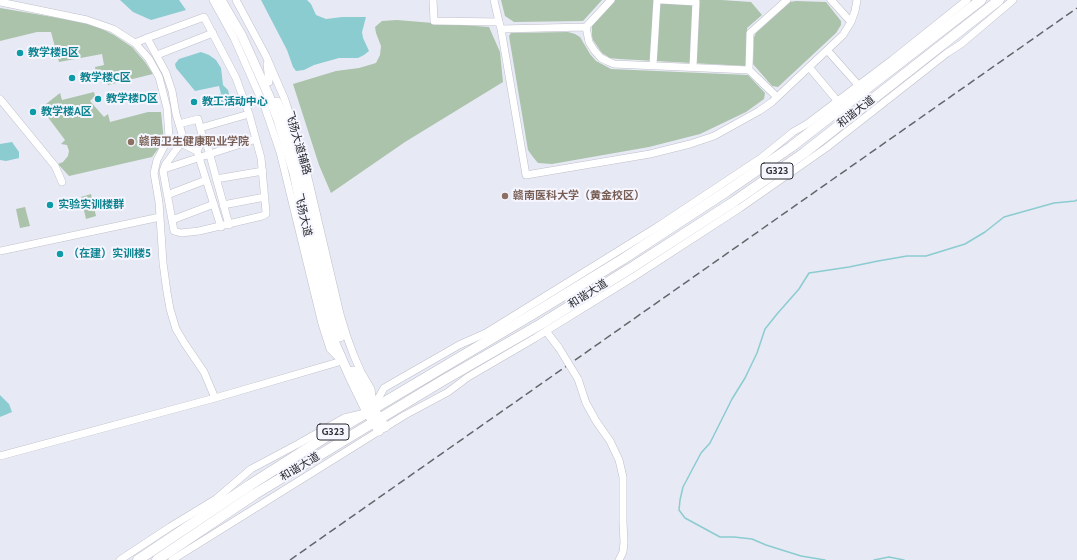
<!DOCTYPE html>
<html>
<head>
<meta charset="utf-8">
<style>
	body { margin:0 }
	canvas { display:block; background:#e7e9f4 }
</style>
</head>
<body>
<canvas width="1077" height="560"></canvas>
<script>
const ctx = document.querySelector('canvas').getContext('2d');
ctx.lineJoin = 'round';
function fill(path, color) {
  ctx.fillStyle = color;
  ctx.fill(path, 'evenodd');
}
function poly(rows) {
  const path = new Path2D();
  for (const r of rows) {
    path.moveTo(r[0], r[1]);
    for (let i = 2; i < r.length; i += 2) path.lineTo(r[i], r[i + 1]);
  }
  return path;
}
function stroke(path, color, width, dash) {
  ctx.strokeStyle = color;
  ctx.lineWidth = width;
  ctx.lineCap = dash ? 'butt' : 'round';
  ctx.setLineDash(dash || []);
  ctx.stroke(path);
}
function label(font, color, halo, rows, align = 'center') {
  ctx.font = font + ' Cabin,"Noto Sans SC",sans-serif';
  ctx.lineWidth = 4;
  ctx.setLineDash([]);
  ctx.textBaseline = 'middle';
  ctx.strokeStyle = halo;
  ctx.fillStyle = color;
  for (const [text, x, y, turn = 0] of rows) {
    ctx.save();
    ctx.translate(x, y);
    ctx.rotate((+turn || 0) * Math.PI / 180);
    ctx.textAlign = isNaN(turn) ? turn : align;
    if (halo) ctx.strokeText(text, 0, 0);
    ctx.fillText(text, 0, 0);
    ctx.restore();
  }
}
fill(poly([
	[501,0,602,0,583,21,514,22,505,16],
	[615,0,721,0,751,2,762,15,747,28,746,66,619,59,610,58,602,53,593,40,592,36,592,25],
	[796,1,826,2,841,21,841,25,836,33,778,87,772,86,753,64,754,37,756,33,790,2],
	[0,8,82,22,98,27,114,35,132,47,145,62,153,74,108,85,105,76,97,77,95,67,104,65,102,54,59,62,51,32,37,32,0,41],
	[397,20,433,23,489,27,500,52,503,82,405,142,331,193,319,165,293,84,336,71,359,68,376,63,380,55,381,46,376,33,375,27,382,21],
	[568,32,575,34,580,37,590,54,596,61,611,69,748,75,765,93,764,99,746,112,700,134,649,147,552,164,538,163,533,157,528,150,509,36,511,33],
	[94,92,95,96,90,101,104,117,108,114,110,122,148,112,161,112,164,141,152,157,69,176,58,164,63,162,68,156,69,151,67,145,61,144,65,140,41,108,60,93,62,100],
	[91,194,96,216,86,219,81,197],
	[25,207,30,226,20,228,16,209]
]), '#abc3ab');
fill(poly([
	[120,0,179,0,186,10,151,20,133,12],
	[261,0,307,0,311,4,316,15,326,19,342,17,366,17,362,32,363,38,369,51,364,55,358,58,339,58,314,65,304,70,296,71,293,67,287,50],
	[201,52,209,55,216,60,221,68,223,85,228,90,229,94,230,99,228,103,224,104,219,105,214,103,209,97,221,94,219,86,195,91,176,68,175,64,179,59],
	[12,142,19,152,19,158,6,161,0,160,0,144],
	[0,395,9,404,12,412,0,417]
]), '#8bccd1');
stroke(poly([
	[825,560,801,556,766,545,752,539,734,537,720,537,685,518,679,510,680,500,683,487,701,453,710,443,732,399,745,378,757,353,765,329,777,314,799,289,809,273,849,267,878,261,907,256,926,256,965,244,985,232,1004,217,1054,203,1075,201,1077,200],
	[874,560,889,557,904,560]
]), '#8bccd1', 1.5);
const minor = poly([
	[236,0,266,56,285,100,295,131,305,165,340,314,347,337,354,356,361,372,371,389,373,404],
	[433,0,434,21,499,22],
	[494,0,499,22,501,29,526,175,650,154,690,144,714,136,759,111,772,102,843,35,851,22,855,11,857,0],
	[611,0,586,27,589,42,594,50,601,58,607,61,614,64,749,70],
	[661,0,696,2,693,67],
	[831,0,851,22],
	[0,2,87,20,113,29,135,43,149,59,159,77,167,108,169,137,157,160,154,173,159,202,160,217,0,251],
	[501,29,586,27],
	[147,38,166,73,172,91,176,114,182,134,181,143,197,151,221,227],
	[135,43,147,38,204,17,236,78,249,114,261,158,266,212,266,214,262,216,199,231,181,233,174,231,163,171,165,165,181,143,169,137],
	[827,50,860,87],
	[157,55,213,33],
	[267,64,269,82],
	[653,65,657,0],
	[809,67,840,104],
	[777,97,749,70,750,33,787,0],
	[0,99,55,166,62,182],
	[179,124,198,119,203,139,197,151],
	[200,128,249,114],
	[203,139,208,148,229,225],
	[164,169,256,139],
	[216,179,263,171],
	[167,195,206,180],
	[223,205,265,197],
	[160,217,163,263,167,292,170,309,176,329,185,344,204,372,215,398],
	[172,220,214,204],
	[546,331,559,348],
	[578,379,586,403,596,421,610,441,619,460,623,477,623,522,624,542,623,552,619,560],
	[373,408,384,388,459,345,486,333,657,227,761,158,793,132,807,124,892,60,967,0],
	[0,456,215,398,342,361,330,349,322,324,280,152,265,108,234,38,213,0],
	[120,560,170,527,216,499,251,469,298,444,344,418,361,414],
	[172,560,379,431,405,415,448,392,468,377,535,338,546,331,635,276,740,208,826,148,947,53,961,44,1013,0]
]);
const major = poly([
	[221,0,242,36,269,96,278,120,294,173,306,231,327,317,334,341,350,377,367,412,379,431],
	[277,102,284,119,296,158,313,231,334,317,340,337],
	[353,371,373,408,385,427]
]);
const highway = poly([
	[138,560,250,485,324,438,533,314,623,259,727,191,791,147,981,0],
	[157,560,255,494,442,381,541,324,631,268,732,203,804,153,999,0]
]);
stroke(minor, '#bec0ca', 8);
stroke(major, '#bec0ca', 10);
stroke(highway, '#bec0ca', 11);
stroke(minor, '#fff', 7);
stroke(major, '#fff', 9);
stroke(highway, '#fff', 10);
stroke(poly([
	[290,560,1077,8]
]), '#65666c', 1.5, [8, 4]);
const minorBridge = poly([
	[559,348,578,379]
]);
stroke(minorBridge, '#bec0ca', 8, []);
stroke(minorBridge, '#fff', 7);
for (const [x, y, r, color] of [
	[20,53,4,"#0f9aa8"],
	[72,78,4,"#0f9aa8"],
	[98,99,4,"#0f9aa8"],
	[194,102,4,"#0f9aa8"],
	[33,112,4,"#0f9aa8"],
	[131,142,4,"#8d6e63"],
	[505,196,4,"#8d6e63"],
	[50,205,4,"#0f9aa8"],
	[60,254,4,"#0f9aa8"]
]) {
  const dot = new Path2D();
  dot.arc(x, y, r, 0, 2 * Math.PI);
  ctx.fillStyle = color;
  ctx.fill(dot);
  stroke(dot, '#f5f6ff', 1.5);
}
for (const [x, y, w] of [
	[777,171,32],
	[333,432,32]
]) {
  const box = new Path2D();
  box.roundRect(x - w / 2, y - 8, w, 16, 3);
  ctx.fillStyle = '#f5f6ff';
  ctx.fill(box);
  stroke(box, '#292a2e', 1);
}
label('bold 10px', '#292a2e', null, [
	["G323",777,171],
	["G323",333,432]
]);
label('bold 11px', '#0d838f', '#f5f6ff', [
	["教学楼B区",28,53],
	["教学楼C区",80,78],
	["教学楼D区",106,99],
	["教工活动中心",202,102],
	["教学楼A区",41,112],
	["实验实训楼群",58,205],
	["（在建）实训楼5",68,254]
], 'left');
label('11px', '#292a2e', '#f5f6ff', [
	["和谐大道",856,112,-38],
	["飞扬大道辅路",298,143,74],
	["飞扬大道",303,215,77],
	["和谐大道",588,294,-32],
	["和谐大道",300,467,-31]
]);
label('bold 11px', '#785e54', '#f5f6ff', [
	["赣南卫生健康职业学院",139,142],
	["赣南医科大学（黄金校区）",513,196]
], 'left');
</script>
</body>
</html>
